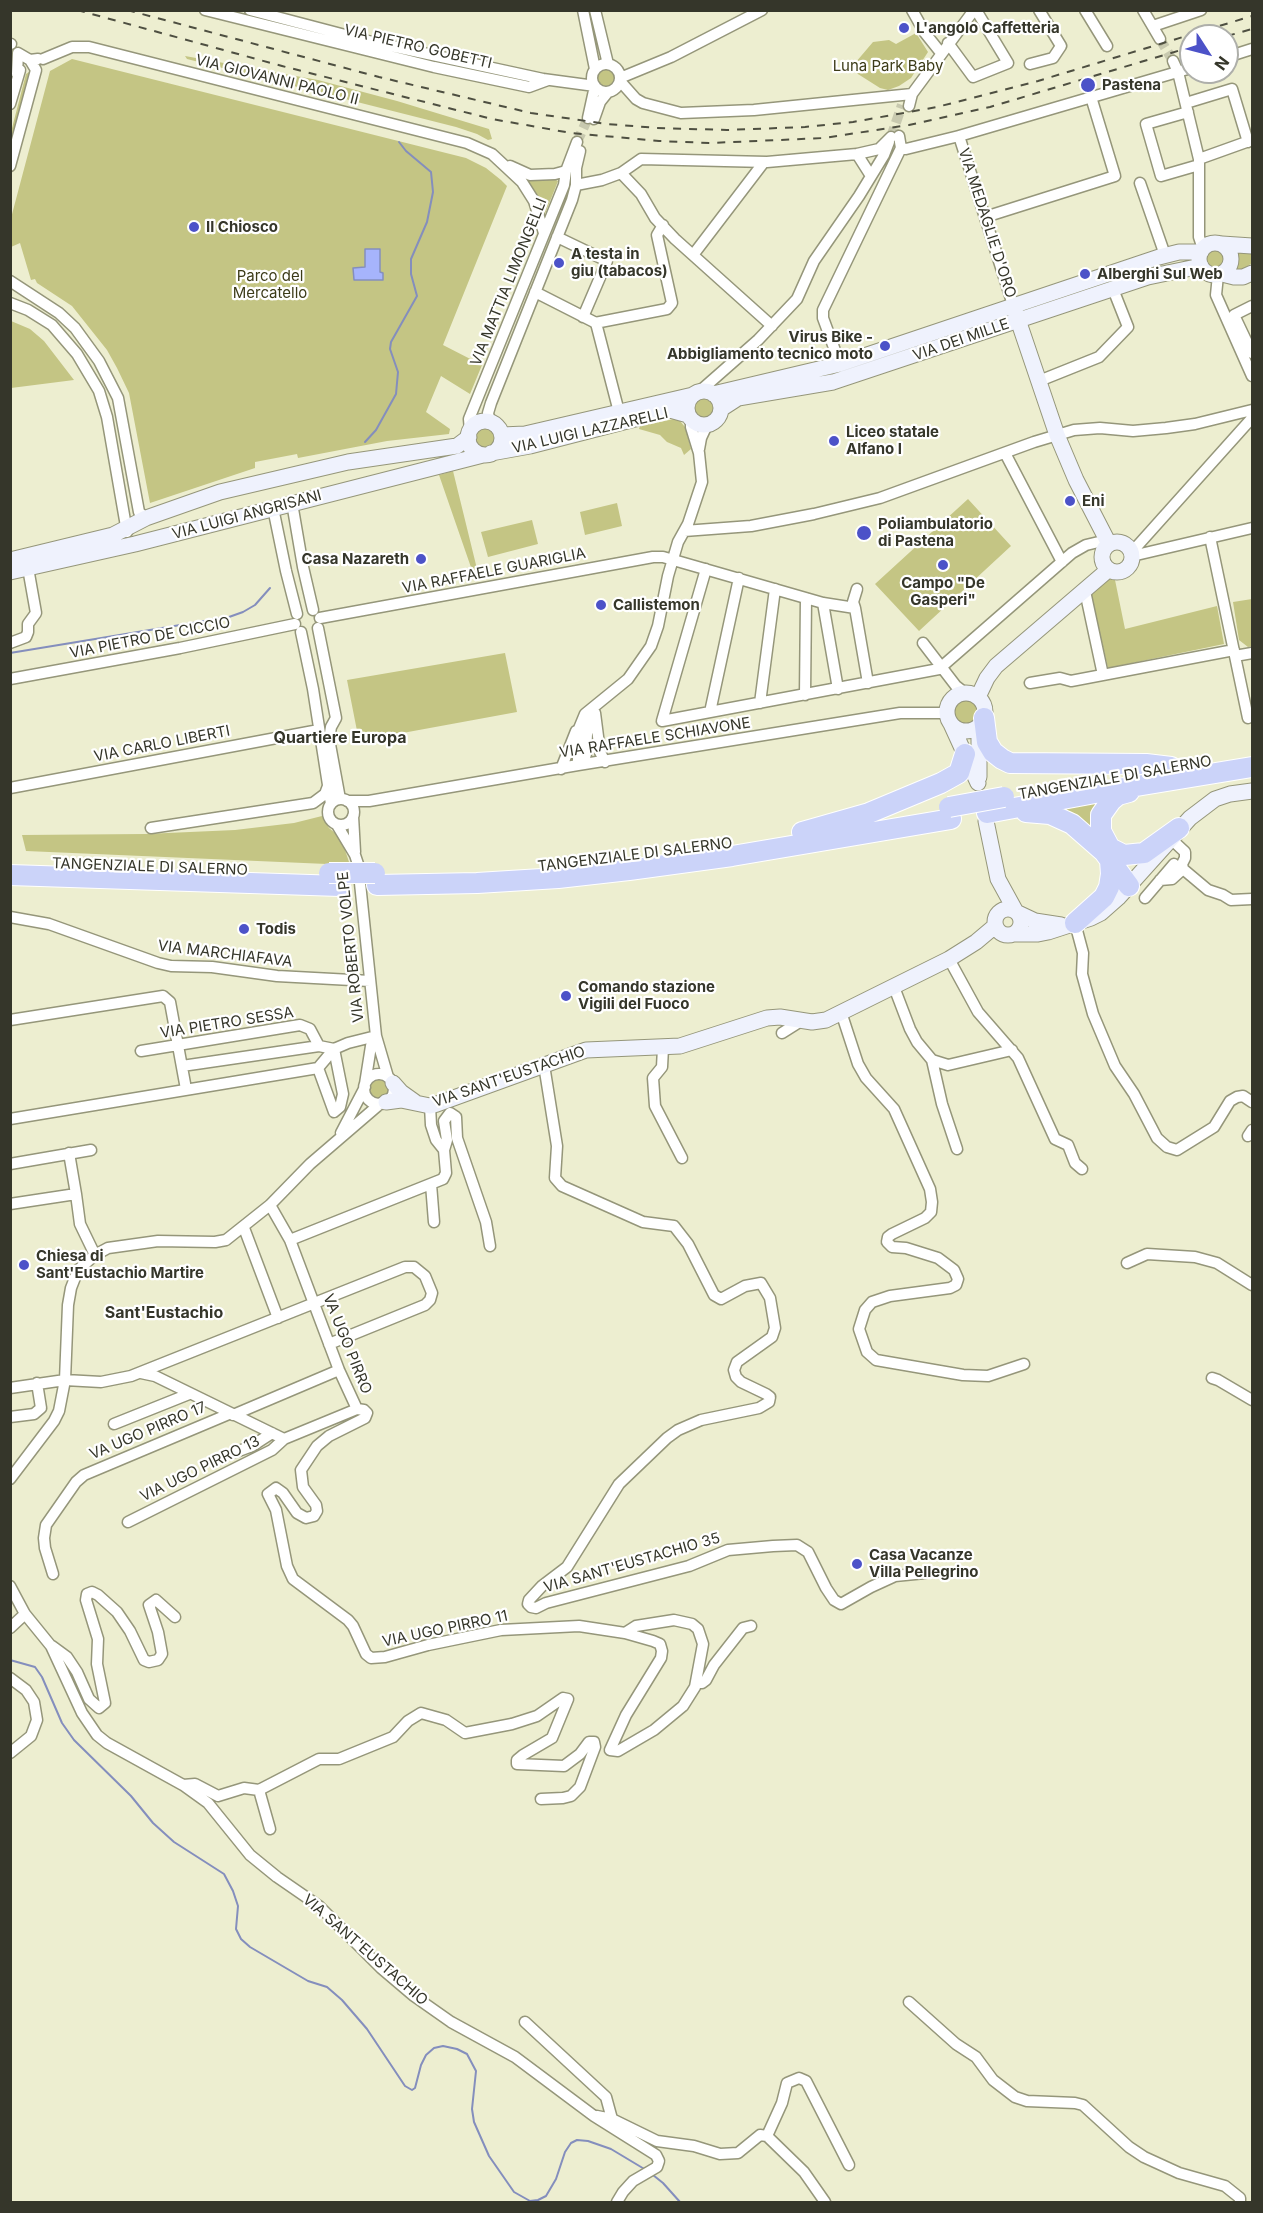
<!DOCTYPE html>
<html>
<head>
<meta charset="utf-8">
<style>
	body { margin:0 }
	#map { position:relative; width:1263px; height:2213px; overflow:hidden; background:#edeed0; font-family:Inter,sans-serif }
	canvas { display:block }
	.frame { position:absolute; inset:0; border:12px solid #35362a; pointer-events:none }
	.north { position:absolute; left:1179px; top:24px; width:60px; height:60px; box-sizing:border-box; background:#fff; border:2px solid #aeafaa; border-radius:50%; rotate:126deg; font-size:16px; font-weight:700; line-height:24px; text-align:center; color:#35362a }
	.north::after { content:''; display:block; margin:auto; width:21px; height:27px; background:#4c52c8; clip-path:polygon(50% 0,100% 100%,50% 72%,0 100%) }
</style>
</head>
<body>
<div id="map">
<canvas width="1263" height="2213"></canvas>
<div class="frame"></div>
<div class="north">N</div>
</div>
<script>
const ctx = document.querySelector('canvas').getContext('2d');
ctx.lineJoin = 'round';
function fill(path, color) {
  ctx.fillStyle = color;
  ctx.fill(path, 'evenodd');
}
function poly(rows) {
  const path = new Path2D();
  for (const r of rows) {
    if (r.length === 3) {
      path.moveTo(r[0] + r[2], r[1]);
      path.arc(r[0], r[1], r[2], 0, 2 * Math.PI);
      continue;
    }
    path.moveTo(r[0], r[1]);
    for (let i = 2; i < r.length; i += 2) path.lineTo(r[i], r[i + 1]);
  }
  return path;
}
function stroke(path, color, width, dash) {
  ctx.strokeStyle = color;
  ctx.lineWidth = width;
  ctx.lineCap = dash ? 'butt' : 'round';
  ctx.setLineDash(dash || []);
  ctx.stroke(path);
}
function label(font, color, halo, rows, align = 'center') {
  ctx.font = font + ' Inter,sans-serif';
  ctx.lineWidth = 4.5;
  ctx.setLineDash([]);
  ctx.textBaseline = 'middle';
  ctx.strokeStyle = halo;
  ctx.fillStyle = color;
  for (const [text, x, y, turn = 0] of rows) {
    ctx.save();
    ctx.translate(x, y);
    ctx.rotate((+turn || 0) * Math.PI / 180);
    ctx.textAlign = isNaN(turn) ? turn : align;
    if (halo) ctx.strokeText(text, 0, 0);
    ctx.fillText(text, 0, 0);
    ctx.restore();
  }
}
fill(poly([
	[916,33,928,52,911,78,899,86,888,90,880,88,850,69,873,42,889,40,896,44],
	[185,56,318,80,397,101,489,129,492,139,488,140,477,134,456,127,187,59],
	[72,59,466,158,486,168,501,180,507,186,443,345,482,365,470,394,441,376,426,412,450,429,449,434,387,441,298,458,297,454,255,462,255,468,150,503,129,393,117,368,107,350,72,306,37,283,35,279,31,280,20,243,11,247,11,218,50,71],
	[606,77,9],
	[29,72,30,73,11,155,11,132,26,74],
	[524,176,535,179,554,179,558,181,543,219],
	[1216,259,10],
	[1236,252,1252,252,1252,263,1239,272,1236,271,1237,259],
	[11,321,30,329,44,341,74,380,11,388],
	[704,408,11],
	[674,419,680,421,685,427,691,449,684,455,681,448,667,442,660,435,639,429,640,426],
	[486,437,11],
	[453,471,478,573,474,576,439,475],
	[968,499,1011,546,919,631,875,584],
	[617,503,622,526,585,535,580,512],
	[532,520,538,544,488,557,481,532],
	[1114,575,1125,629,1217,606,1224,644,1108,668,1091,595],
	[1252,599,1252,646,1248,647,1239,640,1233,602],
	[505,653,517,712,359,741,347,680],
	[966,711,13],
	[1110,796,1098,834,1051,809],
	[322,816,329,828,341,838,350,865,26,851,22,835,145,834,235,830,294,823],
	[379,1089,9]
]), '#c4c584');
const water = poly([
	[365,249,380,249,380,272,383,273,383,280,354,280,353,268,365,267,365,249]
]);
fill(water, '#a6b4fc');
stroke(water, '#848ebd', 1.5);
stroke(poly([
	[365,442,376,430,396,394,398,372,390,349,391,342,417,296,411,274,411,259,427,222,433,192,431,172,406,151,399,142],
	[10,653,229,617,243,612,255,605,270,588],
	[10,1660,35,1667,42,1677,62,1723,74,1740,131,1796,153,1823,174,1842,224,1874,233,1891,238,1906,236,1929,241,1939,250,1947,308,1981,327,1987,342,2000,367,2029,405,2086,412,2090,415,2088,421,2065,426,2055,434,2048,443,2046,457,2049,467,2054,476,2071,472,2109,474,2122,489,2156,514,2192,530,2201,538,2200,546,2196,556,2179,565,2152,571,2143,577,2140,588,2141,611,2149,646,2170],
	[653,2175,663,2183,680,2202]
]), '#848ebd', 2);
stroke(poly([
	[1160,39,1173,61],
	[891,137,902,105],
	[577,142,588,118]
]), '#c8c9af', 10, [10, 5]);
const street = poly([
	[205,10,434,67,529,87,548,80],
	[250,10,368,41,543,79,595,86,588,118],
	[583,10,595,69],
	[595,10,608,64],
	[912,10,925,33,941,53],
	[1085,10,1107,46],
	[1143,10,1160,39],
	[1153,26,1201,10],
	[948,43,973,77,1008,63,976,10],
	[10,44,11,44],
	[1227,57,1252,49],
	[43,59,72,47,89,47,467,143,492,154,522,182,534,201,544,233],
	[1173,61,1178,72,1199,159,1199,237,1203,249],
	[1030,64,1053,58,1061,46,1039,10],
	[606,78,14],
	[17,74,18,53,30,60,38,59],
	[620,78,671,57,762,10],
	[620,81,636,99,643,103,681,113,754,110,912,94],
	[1186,103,1232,89,1248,142],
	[10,104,20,70],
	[909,106,912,94,974,10],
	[1188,112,1146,124,1161,176,1199,165],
	[594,119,600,102,608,92],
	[899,136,901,148,906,149,959,136,1191,68],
	[959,136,1013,305],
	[857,154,871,176],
	[1199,159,1252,140],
	[10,166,36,70,30,60],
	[510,166,530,175,555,174,566,171],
	[621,173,641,194,655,218,675,239,772,326],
	[1140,183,1165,255],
	[576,185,602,180,621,173,641,159,767,162,857,154,879,149,891,137],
	[985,217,1115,176,1091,97],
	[557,237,607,261,583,317],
	[693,255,764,162],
	[1218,275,1216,295,1252,376],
	[10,281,59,313,75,328,99,361,118,398,139,512,146,518],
	[535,292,596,323,619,412],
	[10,303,28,310,52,325,77,354,99,391,107,417,127,532],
	[1252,306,1234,315,1252,353],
	[595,323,667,309,672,303,657,235,663,225],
	[840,364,823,318,823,310,901,148],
	[1039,381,1099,357,1128,327,1113,289],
	[700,391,758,340,797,299,814,261,859,196,884,155,889,142],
	[490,422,488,413,491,403,572,200,576,185,576,168,580,151],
	[470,431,469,419,564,185,566,171,577,142],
	[699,449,701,438,707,425],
	[1005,453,1062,562],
	[292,503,303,567,313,610],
	[273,508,286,571,297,614],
	[684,531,751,526,814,514,880,498,1034,442,1074,430,1100,428,1133,431,1166,428,1195,424,1252,410],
	[1210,537,1248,718],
	[1131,553,1252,418],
	[1132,556,1252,528],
	[706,569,662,721,939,669,1072,553,1086,545,1107,540],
	[1085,591,1103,675],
	[823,603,838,689],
	[855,608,853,602,857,589],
	[320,618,653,557,663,557,823,603,855,608,868,683],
	[318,628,336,718,331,727,329,739,340,799],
	[301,632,313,689,331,804],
	[10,643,26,637,28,632,28,624,36,613,28,568],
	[923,643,956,686,965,693],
	[1235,656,1252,653],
	[10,679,180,648,295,624],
	[1030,683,1060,678,1071,681,1234,650],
	[805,695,806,598],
	[760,703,775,589],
	[710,712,739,578],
	[595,713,600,752,605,762],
	[583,764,586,754,587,734,594,707],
	[578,765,578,731,585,714,628,679,651,646,658,626,668,576,678,542,688,524,702,482,699,453,691,427,691,419],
	[561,769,576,731],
	[10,788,319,730],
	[341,812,13],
	[347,801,369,801,578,765,900,713,947,713],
	[353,816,355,852],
	[337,825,355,855,358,864,376,1036,388,1077],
	[151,828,313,803,325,794,328,786],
	[1183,869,1208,890,1223,895,1231,900,1252,899],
	[1160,880,1172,879,1183,869,1182,864,1185,858,1185,852,1170,838],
	[1145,898,1174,864],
	[10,917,49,924,158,963,171,966,212,967,277,976,370,981],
	[1075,923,1083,953,1082,974,1093,1014,1115,1066,1134,1094,1157,1138,1167,1147,1177,1150,1214,1127,1230,1101,1237,1097,1243,1096,1252,1102],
	[949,959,978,1012,1018,1058,1055,1139,1068,1145,1075,1163,1082,1169],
	[894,987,910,1029,917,1042,932,1060,948,1065,1012,1050],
	[841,1012,858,1064,866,1078,894,1109,930,1189,932,1202,931,1212,925,1218,892,1234,888,1237,887,1242,892,1247,906,1248,938,1258,954,1270,958,1279,956,1285,950,1288,890,1296,872,1302,865,1310,859,1329,867,1352,876,1360,963,1375,988,1376,1024,1364],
	[10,1020,163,996,170,1002,186,1089],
	[782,1033,801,1021],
	[663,1048,662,1067,653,1078,655,1106,682,1158],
	[141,1051,300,1025,310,1029,319,1046,334,1049,348,1043,376,1036],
	[932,1060,942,1104,957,1149],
	[544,1065,557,1146,555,1178,562,1186,643,1222,674,1226,688,1244,714,1295,721,1299,745,1286,761,1283,770,1298,775,1328,772,1337,737,1362,734,1370,736,1377,741,1382,766,1394,770,1397,769,1402,759,1408,701,1420,678,1430,667,1438,619,1484,567,1567,542,1586,529,1600,528,1604,531,1607,536,1608,546,1603,689,1566,728,1550,773,1546,797,1545,808,1552,826,1588,834,1600,841,1604,871,1587,895,1576,925,1573],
	[182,1066,319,1046],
	[318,1068,334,1112,340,1107,343,1094,334,1049],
	[379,1089,15],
	[365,1084,371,1046,376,1036],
	[10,1119,318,1068,334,1049],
	[341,1133,365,1087],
	[1248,1136,1252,1130],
	[444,1150,447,1140,444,1121,450,1113,456,1117,457,1138,486,1222,490,1246],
	[69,1153,76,1194],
	[10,1164,91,1150],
	[431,1184,434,1222],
	[10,1204,76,1194,80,1224,95,1255],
	[244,1228,278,1318],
	[290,1240,443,1179,446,1173,444,1150,436,1140,431,1125,430,1106],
	[1127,1263,1147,1254,1195,1257,1217,1263,1252,1285],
	[141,1373,155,1376,284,1439,357,1409,339,1370,290,1240,270,1205],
	[1212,1378,1218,1380,1252,1400],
	[10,1388,65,1380,101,1382,131,1376,405,1267,414,1267,425,1276,432,1293,430,1300,425,1305,329,1344],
	[357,1409,364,1410,367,1413,365,1418,329,1436,317,1446,301,1470,303,1487,316,1505,317,1511,314,1516,306,1518,297,1513,283,1493,276,1488,268,1494,276,1510,287,1566,293,1579,348,1620,353,1626,366,1654,371,1658,385,1657,428,1645,501,1630,579,1626,625,1633,636,1626,674,1620,692,1624,698,1629,703,1644,695,1687,683,1706,654,1730,618,1751,610,1750,626,1715,661,1658,662,1651,660,1644,653,1641,625,1633],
	[233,1415,339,1370],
	[10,1417,34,1414,41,1408,37,1383],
	[114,1424,189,1394],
	[236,1452,252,1446,272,1433],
	[10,1479,54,1421,59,1411,65,1380,68,1305,71,1288,78,1270,95,1255,108,1248,158,1241,215,1242,226,1240,270,1205,310,1164,381,1103],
	[128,1522,272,1450,284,1439],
	[53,1574,45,1548,44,1538,46,1525,76,1482,84,1475,229,1414],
	[10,1586,25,1614,51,1646,82,1713,97,1735,107,1743,183,1785,208,1803,250,1855,277,1877,319,1906,381,1968,414,1996,451,2022,515,2057,594,2116,656,2155,659,2161,657,2167,633,2181,623,2192,617,2202],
	[10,1628,25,1614],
	[52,1646,67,1657,77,1672,89,1699,99,1708,105,1703,97,1664,98,1639,86,1600,87,1594,92,1592,98,1595,117,1612,130,1631,144,1660,149,1662,158,1660,162,1654,158,1632,149,1605,156,1600,175,1617],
	[10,1678,26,1690,34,1702,37,1720,31,1736,10,1753],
	[696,1682,702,1683,706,1680,714,1665,743,1628,751,1626],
	[183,1785,195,1784,218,1796,244,1788,259,1790,319,1759,339,1759,393,1737,408,1721,421,1713,446,1720,465,1733,512,1724,537,1716,563,1698,568,1699,552,1738,523,1755,517,1760,517,1764,564,1766,580,1754,589,1742,594,1742,595,1747,580,1787,571,1796,563,1798,541,1799],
	[259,1790,270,1829],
	[909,2002,956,2044,976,2057,993,2080,1015,2097,1027,2101,1075,2103,1083,2105,1129,2147,1144,2157,1179,2173,1225,2186,1240,2198,1240,2202],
	[525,2022,606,2097,612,2119],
	[597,2116,612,2119,657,2141,694,2146,720,2154,738,2153,760,2135,767,2136,804,2172,825,2202],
	[767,2136,782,2103,787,2083,799,2078,806,2081,849,2165]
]);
const secondary = poly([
	[1215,259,16],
	[1222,244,1252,246],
	[1222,274,1234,277,1243,277,1252,273],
	[1015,311,1057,435,1076,480,1109,544],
	[704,408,17],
	[713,394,840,364,1159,257,1179,252,1201,252],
	[721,409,738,398,833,382,1148,277,1201,266],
	[485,438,17],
	[502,435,525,434,693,395],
	[491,453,530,446,670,410,688,415],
	[1117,557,15],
	[10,560,113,535,146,518,220,492,348,462,457,446,469,437],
	[10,572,135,544,483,455],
	[966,712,19],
	[978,697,987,678,996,666,1108,570],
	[951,724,978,783],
	[979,777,979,727],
	[986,821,998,879,1015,910],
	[1008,922,13],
	[1018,913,1035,921,1061,925],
	[1014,934,1038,934,1048,932,1091,918,1101,913,1118,898,1190,818,1215,799,1230,794,1252,791],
	[393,1083,401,1092,415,1102],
	[386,1102,401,1100,430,1106,437,1104,586,1050,680,1046,767,1018,780,1017,812,1022,826,1020,949,959,976,942,995,926]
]);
const highway = poly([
	[984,718,987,742,993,752,1002,759,1010,763,1146,764,1171,767],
	[1026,812,1050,814,1072,824,1104,852,1129,886],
	[987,813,1106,791,1252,767],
	[802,832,869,813,941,783,959,773,965,754],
	[1110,848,1124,855,1144,853,1179,828],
	[1111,850,1101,831,1101,815,1111,801,1118,795,1129,792],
	[10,875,340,886],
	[377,885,477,883,558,878,629,870,732,856,951,819],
	[1075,923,1104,897,1109,887,1111,874,1110,860]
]);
stroke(street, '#95967a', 13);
stroke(secondary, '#95967a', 17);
stroke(highway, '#fff', 22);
stroke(street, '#fff', 10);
stroke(secondary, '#eff2fd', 15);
stroke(highway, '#cbd3f9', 20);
stroke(poly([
	[77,10,282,66,492,119,571,133,659,141,710,143,824,138,909,125,990,107,1191,47],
	[127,10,379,77,531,113,607,124,657,128,727,130,805,127,853,122,937,107,1038,81,1252,16],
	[1227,36,1252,29]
]), '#4e4f41', 2, [8, 8]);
const highwayBridge = poly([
	[949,807,1004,797],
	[329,873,375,873]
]);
stroke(highwayBridge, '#fff', 22, []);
stroke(highwayBridge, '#cbd3f9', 20);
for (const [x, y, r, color] of [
	[904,28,6,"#4c52c8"],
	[1088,85,8,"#4c52c8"],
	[194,227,6,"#4c52c8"],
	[559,263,6,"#4c52c8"],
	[1085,274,6,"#4c52c8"],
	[885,346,6,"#4c52c8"],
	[834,441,6,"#4c52c8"],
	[1070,501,6,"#4c52c8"],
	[864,533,8,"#4c52c8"],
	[421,559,6,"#4c52c8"],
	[943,565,6,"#4c52c8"],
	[601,605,6,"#4c52c8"],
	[244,929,6,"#4c52c8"],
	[566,996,6,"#4c52c8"],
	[24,1265,6,"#4c52c8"],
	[857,1564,6,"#4c52c8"]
]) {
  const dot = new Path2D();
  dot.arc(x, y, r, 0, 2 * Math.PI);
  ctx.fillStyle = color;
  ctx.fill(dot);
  stroke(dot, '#fff', 2);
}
label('bold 15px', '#35362a', '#fff', [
	["L'angolo Caffetteria",916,28],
	["Pastena",1102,85],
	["Il Chiosco",206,227],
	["A testa in",571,254],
	["giu (tabacos)",571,271],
	["Alberghi Sul Web",1097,274],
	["Virus Bike -",873,337,"right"],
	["Abbigliamento tecnico moto",873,354,"right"],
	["Liceo statale",846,432],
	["Alfano I",846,449],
	["Eni",1082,501],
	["Poliambulatorio",878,524],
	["di Pastena",878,541],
	["Casa Nazareth",409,559,"right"],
	["Campo \"De",943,583,"center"],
	["Gasperi\"",943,600,"center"],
	["Callistemon",613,605],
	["Todis",256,929],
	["Comando stazione",578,987],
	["Vigili del Fuoco",578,1004],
	["Chiesa di",36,1256],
	["Sant'Eustachio Martire",36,1273],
	["Casa Vacanze",869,1555],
	["Villa Pellegrino",869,1572]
], 'left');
label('15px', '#35362a', '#fff', [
	["VIA PIETRO GOBETTI",418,47,13],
	["VIA GIOVANNI PAOLO II",277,80,14],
	["VIA MEDAGLIE D'ORO",987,223,72],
	["VIA MATTIA LIMONGELLI",509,282,-68],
	["VIA DEI MILLE",961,340,-19],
	["VIA LUIGI LAZZARELLI",590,431,-13],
	["VIA LUIGI ANGRISANI",247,515,-15],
	["VIA RAFFAELE GUARIGLIA",494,571,-11],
	["VIA PIETRO DE CICCIO",150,638,-11],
	["VIA RAFFAELE SCHIAVONE",655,738,-9],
	["VIA CARLO LIBERTI",162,744,-11],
	["TANGENZIALE DI SALERNO",1115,778,-10],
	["TANGENZIALE DI SALERNO",635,855,-7],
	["TANGENZIALE DI SALERNO",150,867,2],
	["VIA ROBERTO VOLPE",351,947,-96],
	["VIA MARCHIAFAVA",225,954,7],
	["VIA PIETRO SESSA",227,1023,-9],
	["VIA SANT'EUSTACHIO",509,1077,-19],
	["VA UGO PIRRO",347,1344,68],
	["VA UGO PIRRO 17",148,1431,-23],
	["VIA UGO PIRRO 13",200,1469,-26],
	["VIA SANT'EUSTACHIO 35",632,1563,-16],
	["VIA UGO PIRRO 11",445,1629,-12],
	["VIA SANT'EUSTACHIO",365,1950,41]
]);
label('15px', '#3c3b18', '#fff', [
	["Luna Park Baby",888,66],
	["Parco del",270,276],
	["Mercatello",270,293]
]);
label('bold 16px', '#35362a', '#fff', [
	["Quartiere Europa",340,738],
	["Sant'Eustachio",164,1313]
]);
</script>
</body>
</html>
